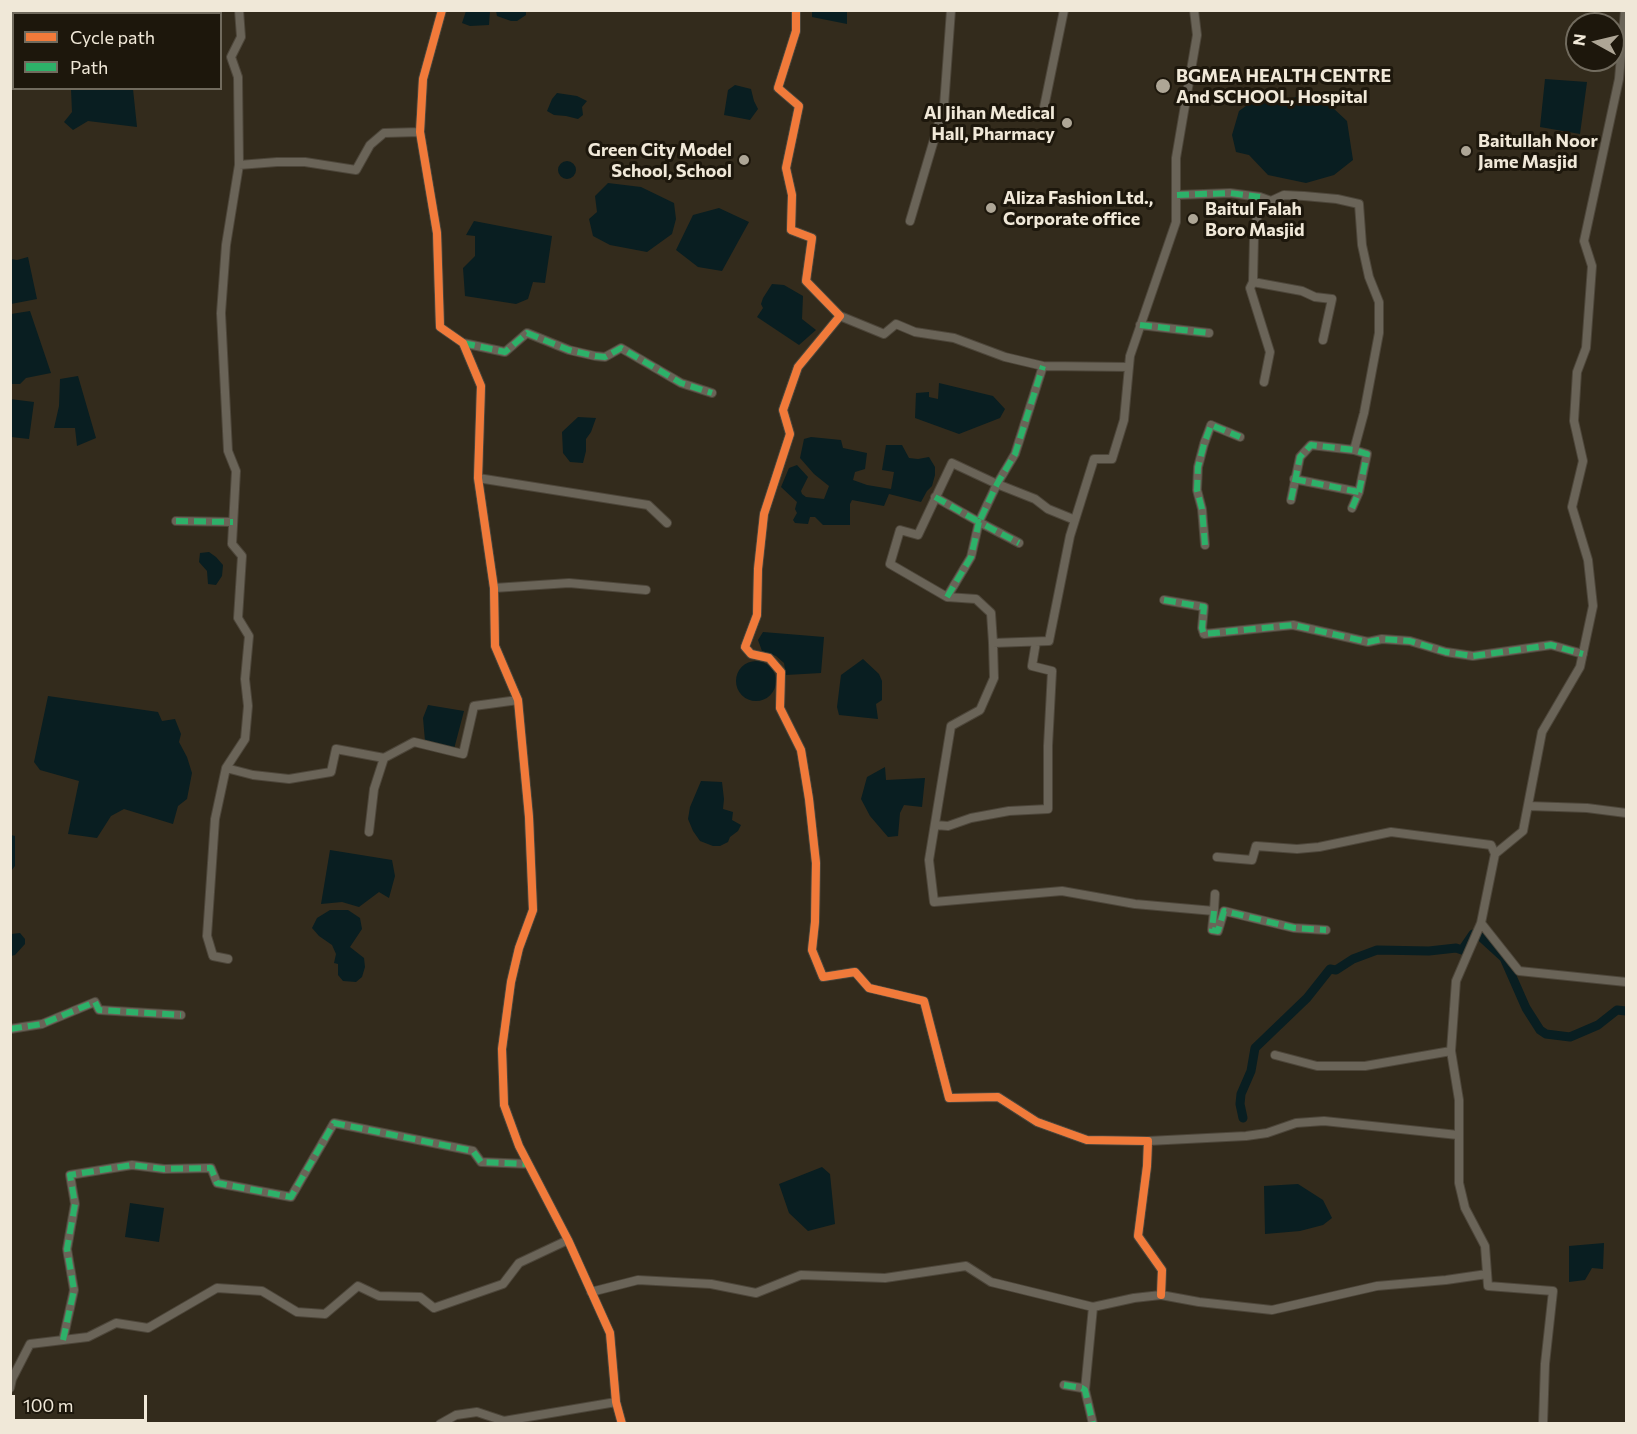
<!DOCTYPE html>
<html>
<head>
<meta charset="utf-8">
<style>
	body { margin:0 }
	#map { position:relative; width:1637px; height:1434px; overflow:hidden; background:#332b1c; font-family:Commissioner,sans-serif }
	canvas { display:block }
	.frame { position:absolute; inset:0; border:12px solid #f0e8d8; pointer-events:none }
	.legend { position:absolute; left:12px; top:12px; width:210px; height:78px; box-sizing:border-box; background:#1d170c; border:2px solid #716b5e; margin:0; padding:8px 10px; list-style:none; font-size:18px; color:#f0e8d8 }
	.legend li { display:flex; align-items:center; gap:12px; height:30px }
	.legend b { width:30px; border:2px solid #716b5e }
	.north { position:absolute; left:1565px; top:12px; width:60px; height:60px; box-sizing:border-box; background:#1d170c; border:2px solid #716b5e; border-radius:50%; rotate:278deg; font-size:16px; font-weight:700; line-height:24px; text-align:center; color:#f0e8d8 }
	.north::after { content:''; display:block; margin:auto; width:21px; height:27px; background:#aea696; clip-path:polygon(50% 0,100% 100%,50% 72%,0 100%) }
	.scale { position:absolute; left:12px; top:1395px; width:135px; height:27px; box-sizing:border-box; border:3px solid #f0e8d8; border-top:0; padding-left:8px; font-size:18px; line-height:21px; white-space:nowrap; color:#f0e8d8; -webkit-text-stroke:4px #1d170c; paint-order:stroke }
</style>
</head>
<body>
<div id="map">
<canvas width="1637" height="1434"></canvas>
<div class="frame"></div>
<ul class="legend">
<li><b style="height:8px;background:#f17a3a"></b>Cycle path</li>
<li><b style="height:8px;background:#2db169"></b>Path</li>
</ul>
<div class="north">N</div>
<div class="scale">100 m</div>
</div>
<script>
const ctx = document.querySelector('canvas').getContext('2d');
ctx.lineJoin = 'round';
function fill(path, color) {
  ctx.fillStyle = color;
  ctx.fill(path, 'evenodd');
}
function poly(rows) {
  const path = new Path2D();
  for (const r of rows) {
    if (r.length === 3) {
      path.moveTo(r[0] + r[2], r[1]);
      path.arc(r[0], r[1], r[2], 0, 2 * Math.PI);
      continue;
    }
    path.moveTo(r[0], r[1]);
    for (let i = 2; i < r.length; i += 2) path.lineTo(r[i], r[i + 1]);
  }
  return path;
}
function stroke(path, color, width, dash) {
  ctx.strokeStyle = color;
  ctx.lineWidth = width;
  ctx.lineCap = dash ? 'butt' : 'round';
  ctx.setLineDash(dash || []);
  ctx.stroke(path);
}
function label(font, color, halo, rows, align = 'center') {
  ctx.font = font + ' Commissioner,sans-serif';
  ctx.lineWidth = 6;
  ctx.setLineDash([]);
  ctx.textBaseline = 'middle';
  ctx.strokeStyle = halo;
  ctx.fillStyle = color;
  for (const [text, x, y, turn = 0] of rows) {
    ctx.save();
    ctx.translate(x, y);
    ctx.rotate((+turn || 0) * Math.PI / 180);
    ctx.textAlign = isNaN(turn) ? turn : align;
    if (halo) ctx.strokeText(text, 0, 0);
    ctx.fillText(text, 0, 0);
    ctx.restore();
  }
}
fill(poly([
	[466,11,490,11,489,25,470,26,462,23],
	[496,11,526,11,526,15,517,21,511,21,497,16],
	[812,11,847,11,847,24,812,17],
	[1545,79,1587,82,1580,134,1540,127],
	[735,85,751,89,754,101,758,109,750,120,724,115,728,90],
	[71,89,133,89,137,127,88,121,73,130,64,122,72,112],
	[1316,91,1328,94,1332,107,1347,121,1353,160,1334,175,1306,183,1268,175,1249,155,1236,152,1232,135,1239,111,1257,98,1273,93,1286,100],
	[557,93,577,96,587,101,582,107,583,115,578,119,566,116,554,115,547,111,552,99],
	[567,170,9],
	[608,183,641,187,674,203,676,219,672,234,647,252,610,245,593,236,589,219,597,212,595,196],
	[719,208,749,222,722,271,698,267,676,250,693,215],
	[474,221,552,236,545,283,533,282,528,299,516,304,465,296,463,268,475,256,475,236,466,235],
	[28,257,37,299,11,304,11,259,17,260],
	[772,284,784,285,803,296,802,319,816,330,799,345,757,317,763,308,761,304,763,298],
	[30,311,51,373,26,378,20,384,11,384,11,314],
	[78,376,96,438,77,446,75,428,54,428,59,406,60,379],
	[939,383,993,396,1005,409,1000,418,959,434,915,418,916,393,929,392,929,397,938,399],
	[10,399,34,402,29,439,11,437],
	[578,417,596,418,591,432,586,439,586,451,583,463,570,462,563,453,562,432],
	[811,437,841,440,843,448,867,453,865,469,855,472,853,480,867,485,891,489,894,472,882,470,886,445,902,445,909,458,918,459,929,457,935,467,935,475,932,486,927,491,921,502,889,494,884,506,852,500,850,504,850,525,823,525,815,517,810,517,808,524,795,523,793,520,797,513,795,509,797,502,781,487,789,468,797,465,808,477,801,491,802,494,806,497,824,499,829,486,814,474,800,458,804,439],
	[209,552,216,557,223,565,222,576,216,585,208,584,207,571,199,562,200,553],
	[763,632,824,637,821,673,786,675,784,663,776,656,762,651,758,640],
	[863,659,879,674,882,681,882,700,876,704,878,719,839,715,837,707,841,675],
	[756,681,20],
	[48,696,158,712,162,721,175,719,181,734,179,742,187,757,192,773,187,799,178,806,173,824,124,809,111,816,97,838,68,834,79,781,40,770,34,762],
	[428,705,464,711,454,749,425,741,423,718],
	[885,767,886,780,925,778,922,807,904,805,900,813,898,836,888,837,870,816,861,799,867,777],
	[701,781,722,782,724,799,723,809,733,812,732,820,741,825,738,831,730,837,728,842,720,846,713,846,700,841,693,831,688,819,690,807],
	[11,835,15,836,15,866,11,871],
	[330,850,392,860,395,876,389,898,379,892,359,907,342,902,321,904],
	[330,910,348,910,360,918,362,929,350,947,364,958,365,967,362,977,356,982,343,981,338,975,338,964,334,963,336,954,332,945,319,936,312,928,317,918],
	[20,933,25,939,25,944,15,955,11,956,11,934],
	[822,1167,830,1174,835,1224,808,1231,789,1213,779,1184],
	[1298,1184,1323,1200,1332,1218,1323,1225,1300,1231,1265,1234,1264,1186],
	[130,1203,164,1208,159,1242,125,1237],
	[1604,1243,1603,1269,1592,1268,1585,1280,1569,1282,1569,1246]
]), '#091e21');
stroke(poly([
	[1481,937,1504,958,1526,1008,1540,1030,1546,1034,1570,1037,1598,1025,1617,1010,1626,1011],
	[1243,1118,1240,1104,1241,1094,1251,1071,1255,1048,1307,998,1330,969,1336,970,1353,959,1377,950,1429,951,1456,948,1462,950,1473,934]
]), '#091e21', 9);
const street = poly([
	[442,10,423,79,420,132,437,233,440,327,463,343,481,386,478,478,494,588,495,646,518,700,529,817,533,910,519,948,511,982,502,1049,504,1105,519,1146,568,1240,610,1333,616,1402,622,1424],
	[796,10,796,31,778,88,799,106,786,168,792,195,791,230,812,238,806,281,840,316,798,367,783,410,790,434,764,514,758,569,757,615,745,647,751,654,769,658,781,672,780,708,801,750,809,799,816,863,815,922,812,950,823,977,855,972,869,988,924,1001,949,1098,998,1097,1037,1122,1087,1140,1148,1141,1147,1166,1138,1236,1162,1270,1161,1295],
	[1194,10,1197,35,1176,158,1176,222,1130,356,1124,420,1112,459,1094,459,1070,536,1049,641,993,643,994,678,980,710,951,726,929,860,934,902,1062,891,1135,904,1214,911,1215,894],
	[1042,117,1064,10],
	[239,165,277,162,305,162,356,170,370,145,384,133,420,132],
	[1177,195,1230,193,1260,197],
	[910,221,944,106,951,10],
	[1253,282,1250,288,1270,352,1264,382],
	[840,316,884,334,896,324,915,332,954,338,1005,357,1043,366,1129,367],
	[1140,325,1209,333],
	[1323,340,1332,299,1315,297,1302,291,1253,282,1254,237,1260,197,1271,201,1284,195,1304,196,1337,199,1359,204,1362,245,1369,277,1379,302,1379,333,1364,413,1354,450],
	[463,343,505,352,527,333,569,350,595,356,605,357,621,348,681,383,712,393],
	[478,478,648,505,667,523],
	[1294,479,1359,492],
	[935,497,979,522,997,484,1015,454,1043,366],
	[1291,500,1300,457,1311,445,1354,450,1367,454,1359,492,1352,508],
	[176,521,233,522],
	[1205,545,1202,509,1197,490,1198,467,1204,444,1211,425,1240,437],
	[494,588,569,583,646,590],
	[947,597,971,557,979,522,1019,543],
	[1164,600,1204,607,1202,628,1204,634,1293,625,1368,642,1382,639,1410,641,1446,652,1473,656,1551,645,1583,654],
	[993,643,991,613,976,599,947,597,890,564,900,530,918,535,952,463,997,484,1035,499,1048,509,1075,520],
	[226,768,253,775,289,779,331,772,336,749,384,758,414,742,463,754,474,706,518,700],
	[1528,806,1587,808,1626,813],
	[935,825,948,826,971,818,1009,811,1048,809,1048,746,1052,671,1032,666,1036,642],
	[369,832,374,789,384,758],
	[1495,854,1523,831,1542,732,1580,667,1593,606,1588,560,1572,507,1583,461,1574,421,1577,372,1586,348,1592,266,1584,241,1619,79,1625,10],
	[1217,857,1252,860,1256,846,1297,849,1319,847,1391,832,1491,845,1495,854,1481,923,1519,971,1626,982],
	[1214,911,1212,930,1218,931,1224,911,1294,928,1326,930],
	[1481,923,1456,981,1451,1051,1459,1100,1459,1183,1465,1208,1485,1246,1488,1286,1553,1291,1545,1364,1543,1424],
	[228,959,213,956,207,936,215,819,226,768,245,739,248,706,245,679,249,636,238,618,242,556,232,544,236,471,228,451,221,313,226,245,239,165,238,77,231,57,241,37,239,10],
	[10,1029,42,1024,95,1002,99,1010,181,1015],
	[1275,1055,1317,1066,1365,1066,1451,1051],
	[1148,1141,1246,1136,1267,1133,1296,1123,1324,1121,1458,1135],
	[591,1292,638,1280,711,1284,756,1293,801,1275,885,1278,966,1266,991,1282,1093,1307,1134,1298,1161,1295,1199,1302,1272,1310,1377,1286,1446,1280,1487,1274],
	[63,1340,74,1290,67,1249,75,1204,70,1175,132,1165,164,1169,211,1168,217,1183,291,1197,334,1123,473,1151,481,1162,528,1164],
	[1064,1385,1082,1388,1085,1390,1093,1424],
	[10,1388,12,1379,30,1344,88,1337,116,1323,148,1328,217,1288,262,1291,297,1312,325,1314,358,1286,379,1296,420,1297,434,1308,503,1284,519,1263,568,1240],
	[1085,1390,1093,1307],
	[440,1424,456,1415,477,1412,504,1421,616,1402]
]);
stroke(street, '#4d463a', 10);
stroke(street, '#6a6458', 8);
stroke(poly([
	[1177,195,1230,193,1260,197],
	[1140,325,1209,333],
	[463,343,505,352,527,333,569,350,595,356,605,357,621,348,681,383,712,393],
	[1294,479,1359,492],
	[935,497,979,522,997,484,1015,454,1043,366],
	[1291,500,1300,457,1311,445,1354,450,1367,454,1359,492,1352,508],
	[176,521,233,522],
	[1205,545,1202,509,1197,490,1198,467,1204,444,1211,425,1240,437],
	[947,597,971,557,979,522,1019,543],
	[1164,600,1204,607,1202,628,1204,634,1293,625,1368,642,1382,639,1410,641,1446,652,1473,656,1551,645,1583,654],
	[1214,911,1212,930,1218,931,1224,911,1294,928,1326,930],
	[10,1029,42,1024,95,1002,99,1010,181,1015],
	[63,1340,74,1290,67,1249,75,1204,70,1175,132,1165,164,1169,211,1168,217,1183,291,1197,334,1123,473,1151,481,1162,528,1164],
	[1064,1385,1082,1388,1085,1390,1093,1424]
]), '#2db169', 6, [12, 6]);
stroke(poly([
	[442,10,423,79,420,132,437,233,440,327,463,343,481,386,478,478,494,588,495,646,518,700,529,817,533,910,519,948,511,982,502,1049,504,1105,519,1146,568,1240,610,1333,616,1402,622,1424],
	[796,10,796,31,778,88,799,106,786,168,792,195,791,230,812,238,806,281,840,316,798,367,783,410,790,434,764,514,758,569,757,615,745,647,751,654,769,658,781,672,780,708,801,750,809,799,816,863,815,922,812,950,823,977,855,972,869,988,924,1001,949,1098,998,1097,1037,1122,1087,1140,1148,1141,1147,1166,1138,1236,1162,1270,1161,1295]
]), '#f17a3a', 8);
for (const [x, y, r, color] of [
	[1163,86,8,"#aea696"],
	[1067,123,6,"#aea696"],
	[1466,151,6,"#aea696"],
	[744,160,6,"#aea696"],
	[991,208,6,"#aea696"],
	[1193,219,6,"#aea696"]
]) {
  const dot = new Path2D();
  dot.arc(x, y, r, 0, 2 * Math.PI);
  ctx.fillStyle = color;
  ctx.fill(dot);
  stroke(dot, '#1d170c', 2);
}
label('bold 18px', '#f0e8d8', '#1d170c', [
	["BGMEA HEALTH CENTRE",1176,76],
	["And SCHOOL, Hospital",1176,97],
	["Al Jihan Medical",1055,113,"right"],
	["Hall, Pharmacy",1055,134,"right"],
	["Baitullah Noor",1478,141],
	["Jame Masjid",1478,162],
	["Green City Model",732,150,"right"],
	["School, School",732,171,"right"],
	["Aliza Fashion Ltd.,",1003,198],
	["Corporate office",1003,219],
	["Baitul Falah",1205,209],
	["Boro Masjid",1205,230]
], 'left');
</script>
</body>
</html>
